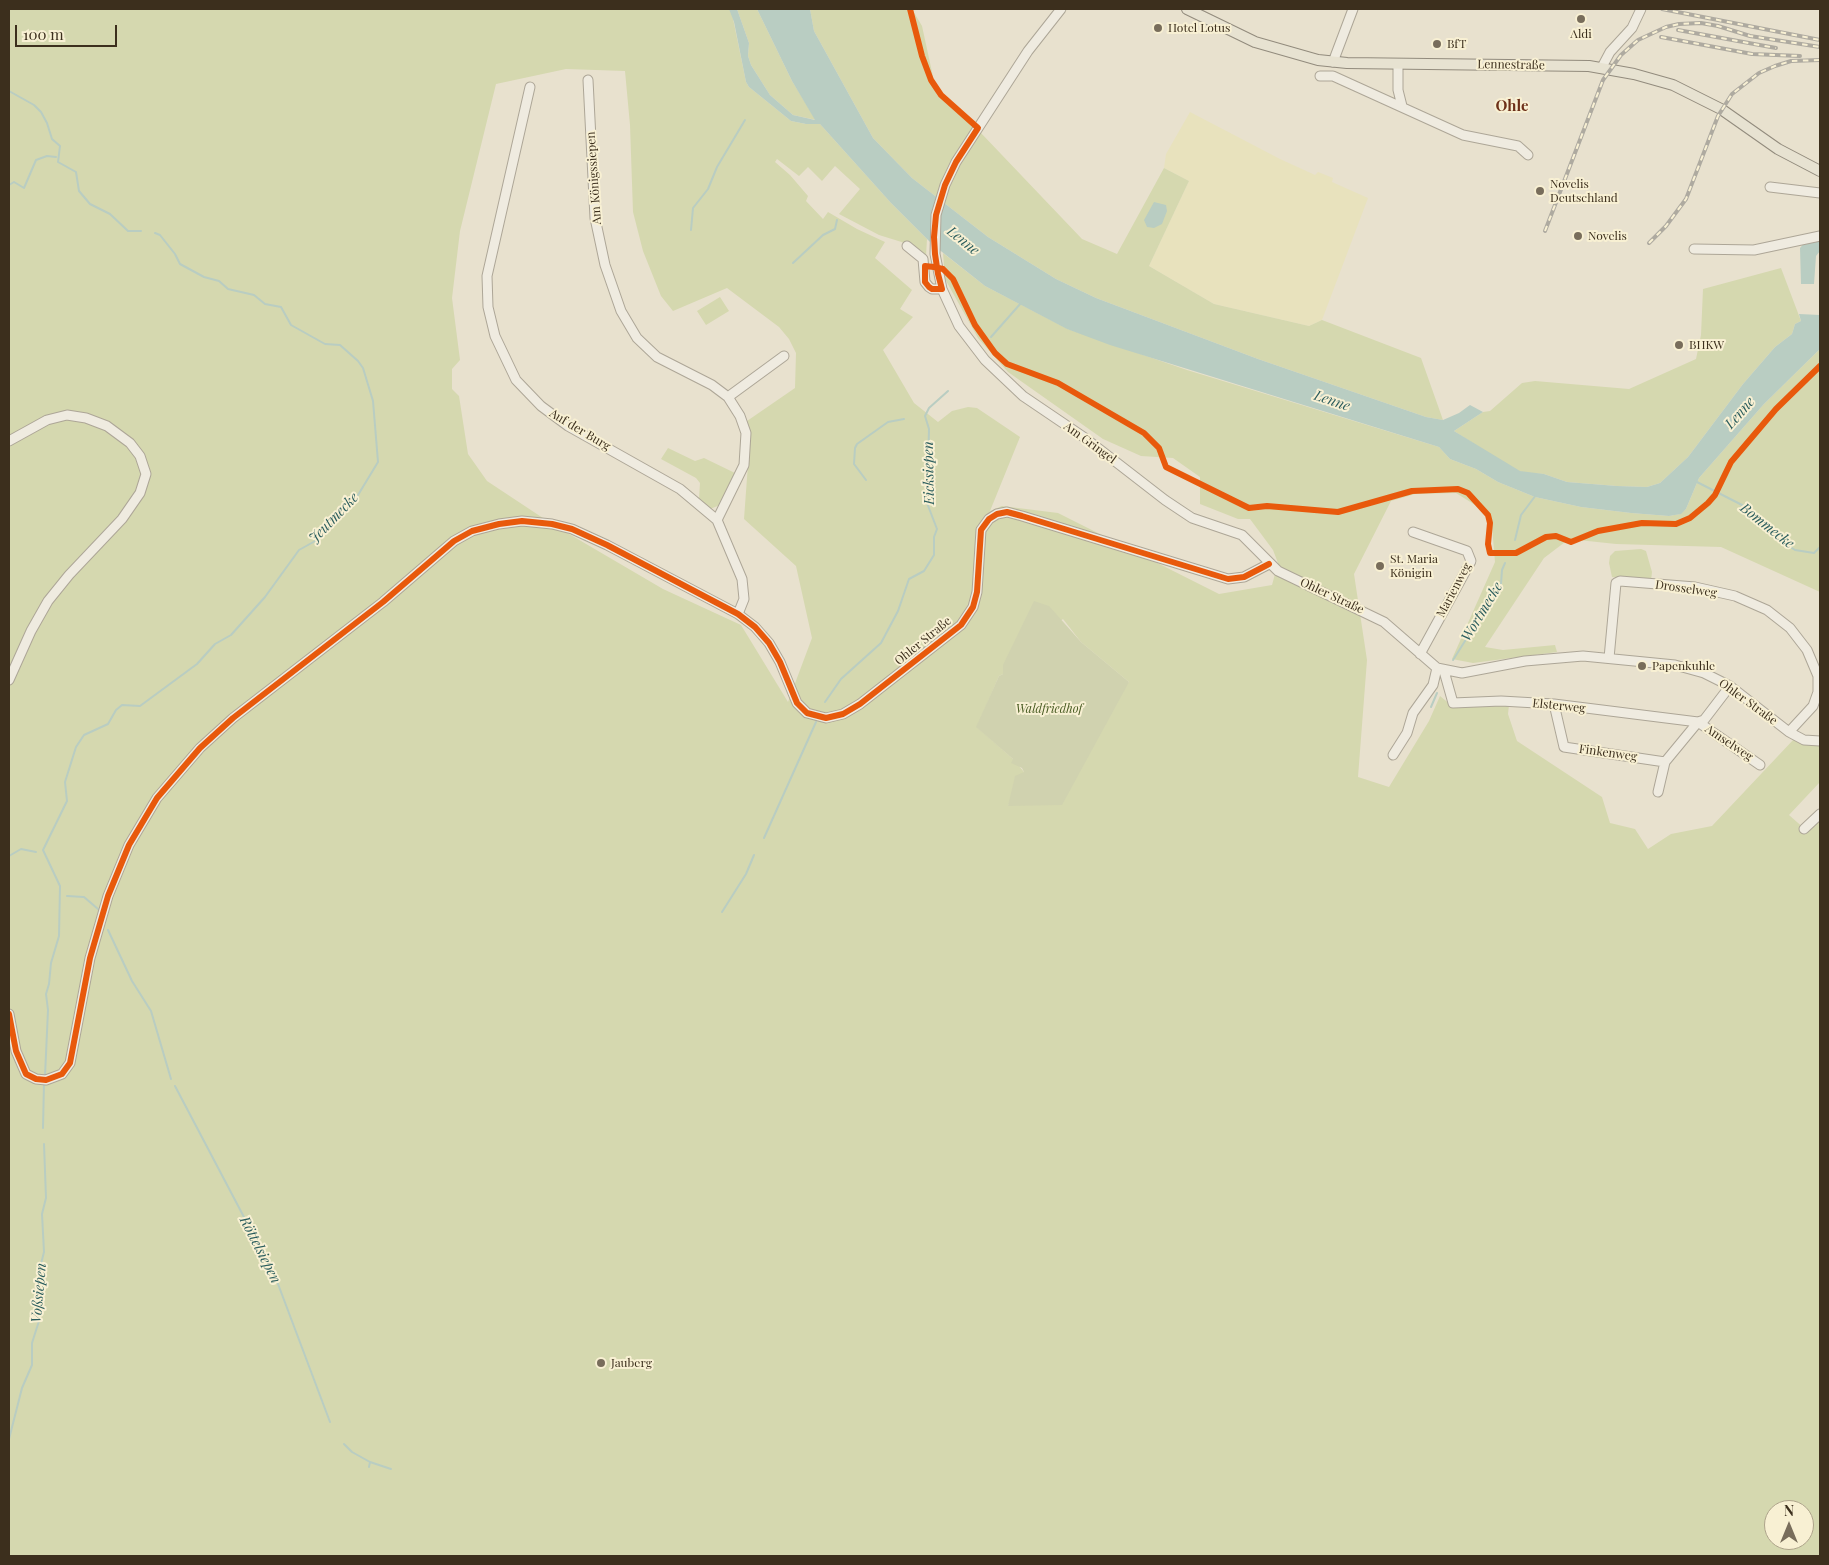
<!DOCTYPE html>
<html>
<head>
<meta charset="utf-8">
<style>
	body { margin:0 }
	#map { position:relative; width:1829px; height:1565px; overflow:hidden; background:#e8e1ce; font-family:"Playfair Display",serif }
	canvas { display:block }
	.frame { position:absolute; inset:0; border:10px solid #3c2f1d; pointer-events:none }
	.north { position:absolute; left:1764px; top:1500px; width:50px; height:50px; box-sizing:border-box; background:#f8f0d3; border:1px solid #ada38a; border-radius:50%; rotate:0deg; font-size:14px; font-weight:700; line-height:20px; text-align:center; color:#3c2f1d }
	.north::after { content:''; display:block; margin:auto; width:18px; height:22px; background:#786d5b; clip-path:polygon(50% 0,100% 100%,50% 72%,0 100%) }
	.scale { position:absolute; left:15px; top:25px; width:102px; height:22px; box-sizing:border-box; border:2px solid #3c2f1d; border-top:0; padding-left:6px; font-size:15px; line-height:18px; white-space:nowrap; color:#3c2f1d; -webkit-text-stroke:4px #f8f0d3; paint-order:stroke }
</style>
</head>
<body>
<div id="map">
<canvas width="1829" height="1565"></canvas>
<div class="frame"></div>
<div class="north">N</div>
<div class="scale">100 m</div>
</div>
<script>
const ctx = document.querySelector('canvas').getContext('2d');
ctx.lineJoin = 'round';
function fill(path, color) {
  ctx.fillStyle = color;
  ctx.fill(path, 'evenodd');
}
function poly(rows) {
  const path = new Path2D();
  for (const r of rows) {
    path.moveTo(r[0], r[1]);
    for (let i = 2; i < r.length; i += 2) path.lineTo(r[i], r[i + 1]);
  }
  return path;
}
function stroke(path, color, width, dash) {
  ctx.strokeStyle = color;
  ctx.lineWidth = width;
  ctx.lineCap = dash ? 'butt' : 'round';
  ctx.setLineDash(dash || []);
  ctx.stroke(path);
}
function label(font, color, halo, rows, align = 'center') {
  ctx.font = font + ' "Playfair Display",serif';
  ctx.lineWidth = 4;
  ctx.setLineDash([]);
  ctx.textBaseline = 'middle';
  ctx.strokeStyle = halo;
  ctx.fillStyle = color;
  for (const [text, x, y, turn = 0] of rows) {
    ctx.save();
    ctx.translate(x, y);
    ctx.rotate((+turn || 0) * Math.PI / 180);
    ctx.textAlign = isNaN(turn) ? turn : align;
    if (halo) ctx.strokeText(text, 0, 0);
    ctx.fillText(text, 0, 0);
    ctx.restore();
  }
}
fill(poly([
	[1190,112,1280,159,1315,175,1318,172,1333,178,1332,182,1368,198,1322,320,1309,326,1214,304,1149,266,1189,181,1164,168,1166,154]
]), '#e8e2bd');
fill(poly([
	[9,9,731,9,746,82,749,87,791,121,806,124,820,124,891,203,927,239,926,256,908,244,879,235,839,214,860,189,835,166,822,181,808,167,799,176,777,159,775,162,790,175,808,196,806,201,823,219,828,212,857,229,885,242,875,258,912,290,900,309,913,317,883,350,914,403,938,422,952,411,968,407,977,408,1020,437,990,511,1002,506,1058,513,1219,594,1272,585,1278,563,1273,550,1250,519,1238,519,1200,504,1200,477,1173,458,1141,456,1103,439,1008,372,978,338,945,279,943,253,985,286,1068,329,1187,370,1439,447,1450,459,1476,469,1498,482,1535,497,1581,507,1631,513,1669,516,1680,514,1686,509,1699,478,1764,404,1820,349,1820,592,1721,547,1616,544,1569,539,1544,558,1485,647,1503,650,1555,645,1557,652,1473,663,1452,659,1495,562,1491,515,1456,493,1415,494,1391,501,1354,574,1367,660,1358,777,1389,787,1429,721,1440,696,1451,705,1509,705,1508,714,1517,741,1602,797,1610,823,1635,829,1648,849,1671,834,1712,826,1794,739,1805,743,1820,744,1820,782,1789,815,1806,830,1820,818,1820,1556,9,1556],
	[566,69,625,71,630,125,633,212,643,251,661,296,673,311,727,288,779,327,789,339,796,353,795,388,747,421,750,437,744,519,796,566,812,638,788,702,741,625,663,589,552,524,487,481,468,454,459,396,452,389,452,369,460,360,452,298,460,231,496,84],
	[1063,619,1081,642,1129,682,1008,806,1024,772,1013,759,977,727,999,676,1003,674,1003,667],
	[1774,1510,1804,1510,1804,1540,1774,1540],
	[737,9,757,9,792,81,816,120,793,115,770,95,751,65,748,56,749,43],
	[810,9,912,9,922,26,937,95,981,133,1082,239,1117,254,1164,168,1189,181,1149,266,1214,304,1309,326,1322,320,1421,358,1443,420,1426,417,1258,359,1096,298,1056,279,988,237,912,178,873,138,814,31],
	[1781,268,1801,321,1795,324,1792,334,1775,347,1743,384,1688,457,1660,483,1647,487,1617,486,1567,482,1544,474,1525,473,1513,469,1454,431,1483,412,1490,411,1522,383,1535,381,1629,389,1696,359,1701,335,1703,289],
	[720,297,729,311,706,325,697,311],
	[668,448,695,461,704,458,735,473,720,505,710,509,699,499,700,483,696,478,661,459],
	[1641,549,1646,551,1652,572,1651,581,1612,577,1609,563,1610,556,1615,551]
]), '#d5d8af');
fill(poly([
	[1034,601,1049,606,1081,642,1129,682,1062,805,1008,806,1015,776,1024,772,1022,768,1011,763,1013,759,976,727,999,676,1003,674,1003,665]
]), '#d0d2af');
fill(poly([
	[729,9,737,9,749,43,748,56,751,65,770,95,793,115,815,120,792,81,757,9,810,9,814,31,873,138,912,178,988,237,1056,279,1096,298,1258,359,1426,417,1443,420,1459,413,1470,405,1483,412,1454,431,1520,471,1544,474,1567,482,1617,486,1647,487,1660,483,1688,457,1743,384,1775,347,1792,334,1795,324,1801,321,1799,314,1820,315,1820,349,1764,404,1699,478,1686,509,1681,514,1669,516,1631,513,1581,507,1535,497,1498,482,1476,469,1450,459,1439,447,1110,345,1067,329,985,286,932,244,891,203,820,124,806,124,791,121,749,87,746,82,734,22],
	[1154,202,1166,205,1167,211,1162,224,1154,228,1147,227,1144,220],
	[1820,239,1820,251,1816,256,1814,284,1801,284,1800,248,1805,242]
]), '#b9cdc2');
stroke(poly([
	[9,91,34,105,41,112,47,123,52,139,60,146,58,162,76,172,79,191,90,204,110,214,128,231,141,231],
	[9,185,14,182,24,188,36,160,47,156,56,157],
	[691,230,693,208,708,189,717,167,745,120],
	[793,263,823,235,835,229,837,220],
	[991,337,1021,303],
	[866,480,854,464,855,448,857,444,888,422,904,419],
	[1695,481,1744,506,1761,518,1783,542,1795,550,1814,553,1820,547],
	[1515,540,1521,515,1536,495],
	[1453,660,1501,584,1502,570,1505,563],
	[825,702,841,679,881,643,898,611,909,579,924,571,934,555,934,537,937,529,927,503,929,429,925,416,929,408,948,391],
	[1431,707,1437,693],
	[764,838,816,722],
	[9,856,21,849,36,852],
	[67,896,84,897,98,909],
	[722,912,746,874,754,855],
	[108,930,132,981,151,1011,171,1079],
	[45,1076,48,1010,46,994,49,984,51,963,59,936,60,886,43,850,67,801,65,782,76,747,84,735,108,724,116,710,122,705,140,706,197,664,215,644,231,635,265,597,299,550,317,540,327,525,355,500,378,462,373,401,363,368,358,361,340,345,325,344,291,325,281,307,265,304,254,295,228,289,219,281,204,277,180,264,175,254,160,235,155,233],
	[175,1086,275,1276,330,1422],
	[43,1128,44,1083],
	[9,1439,22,1388,32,1365,32,1343,39,1321,39,1272,44,1252,42,1214,46,1198,44,1144],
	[344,1444,352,1452,370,1462,369,1467],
	[370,1462,391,1469]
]), '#b9cdc2', 2);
const minor = poly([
	[1061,9,1028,51,956,162,945,185,936,215,935,254,942,289,959,326,985,360,1023,396,1085,438,1165,500,1192,518,1242,535,1278,571,1384,622,1437,668,1462,673,1525,661,1583,656,1675,665,1704,673,1730,686,1789,732,1804,740,1820,741],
	[1333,62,1353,9],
	[1398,64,1398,90,1402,106],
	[1602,67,1610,52,1632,28,1641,9],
	[1320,76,1333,76,1463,135,1518,146,1528,155],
	[588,80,595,218,605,265,621,311,637,338,657,357,712,385,728,397,740,416,746,433,744,465,717,520],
	[530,87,487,276,488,307,495,336,516,380,541,406,568,426,680,489,717,520,742,579,744,599,738,614],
	[1770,187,1820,193],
	[907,246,923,259,925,282,929,287,932,289,942,289],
	[1694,249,1754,250,1820,236],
	[728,397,784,356],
	[9,441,47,420,67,415,86,418,107,426,130,443,140,456,146,474,140,493,122,519,69,575,48,601,31,631,9,680],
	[1413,532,1467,551,1471,561,1420,654],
	[1609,658,1616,583,1620,581,1695,587,1735,596,1767,610,1790,628,1807,650,1818,676,1818,692,1813,706,1789,732],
	[1444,671,1453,703,1501,701,1554,704,1698,722,1760,765],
	[1554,704,1564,747,1665,762],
	[1393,755,1407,733,1413,713,1433,685,1437,668],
	[1658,792,1665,762,1698,722,1704,720,1730,686],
	[1804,829,1820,814],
	[9,1014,16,1051,26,1074,36,1079,46,1080,62,1074,70,1063,90,958,108,896,129,845,157,798,200,748,233,718,383,602,454,541,472,531,499,524,522,521,552,524,572,529,607,545,738,614,755,627,769,643,780,662,797,703,807,713,826,718,843,714,860,704,961,625,973,607,977,592,981,530,989,519,997,514,1007,512,1022,516,1228,579,1244,577,1269,564]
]);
const major = poly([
	[1187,9,1255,42,1318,60,1347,63,1589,66,1634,74,1673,85,1721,109,1778,149,1820,171]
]);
stroke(minor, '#ada697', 11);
stroke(major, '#928b7d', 12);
stroke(minor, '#efebe0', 9);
stroke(major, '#e7e2d1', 10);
const rail = poly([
	[1662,9,1820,40],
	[1678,30,1776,48],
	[1661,37,1752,54,1800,56],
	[1545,231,1603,80,1621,55,1638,40,1666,27,1679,24,1701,23,1718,26,1750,36,1820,47],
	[1649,243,1666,226,1686,199,1718,116,1732,94,1759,73,1775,66,1791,61,1820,60]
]);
stroke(rail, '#aeaaa0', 4);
stroke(rail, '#f8f0d3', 2, [5.5]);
stroke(poly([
	[910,9,922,56,931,80,941,95,978,128,956,162,945,185,936,215,934,237,935,254,938,274,942,289,932,289,929,287,925,282,925,266,934,267,943,269,953,279,975,325,995,353,1007,364,1058,383,1144,433,1159,448,1166,467,1249,508,1267,506,1338,512,1412,491,1458,489,1468,493,1488,515,1490,523,1488,544,1490,553,1516,553,1546,537,1556,536,1571,542,1598,531,1642,523,1676,524,1690,518,1708,503,1715,495,1731,462,1776,409,1820,366],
	[9,1014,16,1051,26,1074,36,1079,46,1080,62,1074,70,1063,90,958,108,896,129,845,157,798,200,748,233,718,383,602,454,541,472,531,499,524,522,521,552,524,572,529,607,545,738,614,755,627,769,643,780,662,797,703,807,713,826,718,843,714,860,704,961,625,973,607,977,592,981,530,989,519,997,514,1007,512,1022,516,1228,579,1244,577,1269,564]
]), '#e8590c', 6);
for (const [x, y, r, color] of [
	[1581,19,5,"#786d5b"],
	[1158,28,5,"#786d5b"],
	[1437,44,5,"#786d5b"],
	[1540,191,5,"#786d5b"],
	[1578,236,5,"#786d5b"],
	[1679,345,5,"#786d5b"],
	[1380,566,5,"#786d5b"],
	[1642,666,5,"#786d5b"],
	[601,1363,5,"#786d5b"]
]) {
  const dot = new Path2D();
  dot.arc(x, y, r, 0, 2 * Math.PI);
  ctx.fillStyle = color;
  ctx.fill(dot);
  stroke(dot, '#f8f0d3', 2);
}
label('12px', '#3c2f1d', '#f8f0d3', [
	["Hotel Lotus",1168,28],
	["Aldi",1581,34,"center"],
	["BfT",1447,44],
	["Novelis",1550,184],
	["Deutschland",1550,198],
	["Novelis",1588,236],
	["BHKW",1689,345],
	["St. Maria",1390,559],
	["Königin",1390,573],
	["Papenkuhle",1652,666],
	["Jauberg",611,1363]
], 'left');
label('12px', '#3c2f1d', '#f8f0d3', [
	["Lennestraße",1511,65,1],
	["Am Königssiepen",594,178,-94],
	["Auf der Burg",580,430,31],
	["Am Gringel",1090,443,36],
	["Drosselweg",1686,589,8],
	["Marienweg",1454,590,-62],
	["Ohler Straße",1332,596,25],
	["Ohler Straße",923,641,-39],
	["Ohler Straße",1748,702,36],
	["Elsterweg",1559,706,6],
	["Amselweg",1729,743,34],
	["Finkenweg",1608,753,8]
]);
label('italic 12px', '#485b22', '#f8f0d3', [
	["Waldfriedhof",1049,709]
]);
label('italic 14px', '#2b5d5d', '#f8f0d3', [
	["Lenne",963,241,39],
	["Lenne",1332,401,19],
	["Lenne",1740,413,-49],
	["Eicksiepen",929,473,-91],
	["Jeutmecke",334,518,-46],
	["Bommecke",1767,526,38],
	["Wortmecke",1482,612,-59],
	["Röttelsiepen",260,1250,63],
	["Voßsiepen",39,1293,-85]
]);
label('bold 15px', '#6d3019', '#f8f0d3', [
	["Ohle",1512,106]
]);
</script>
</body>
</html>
